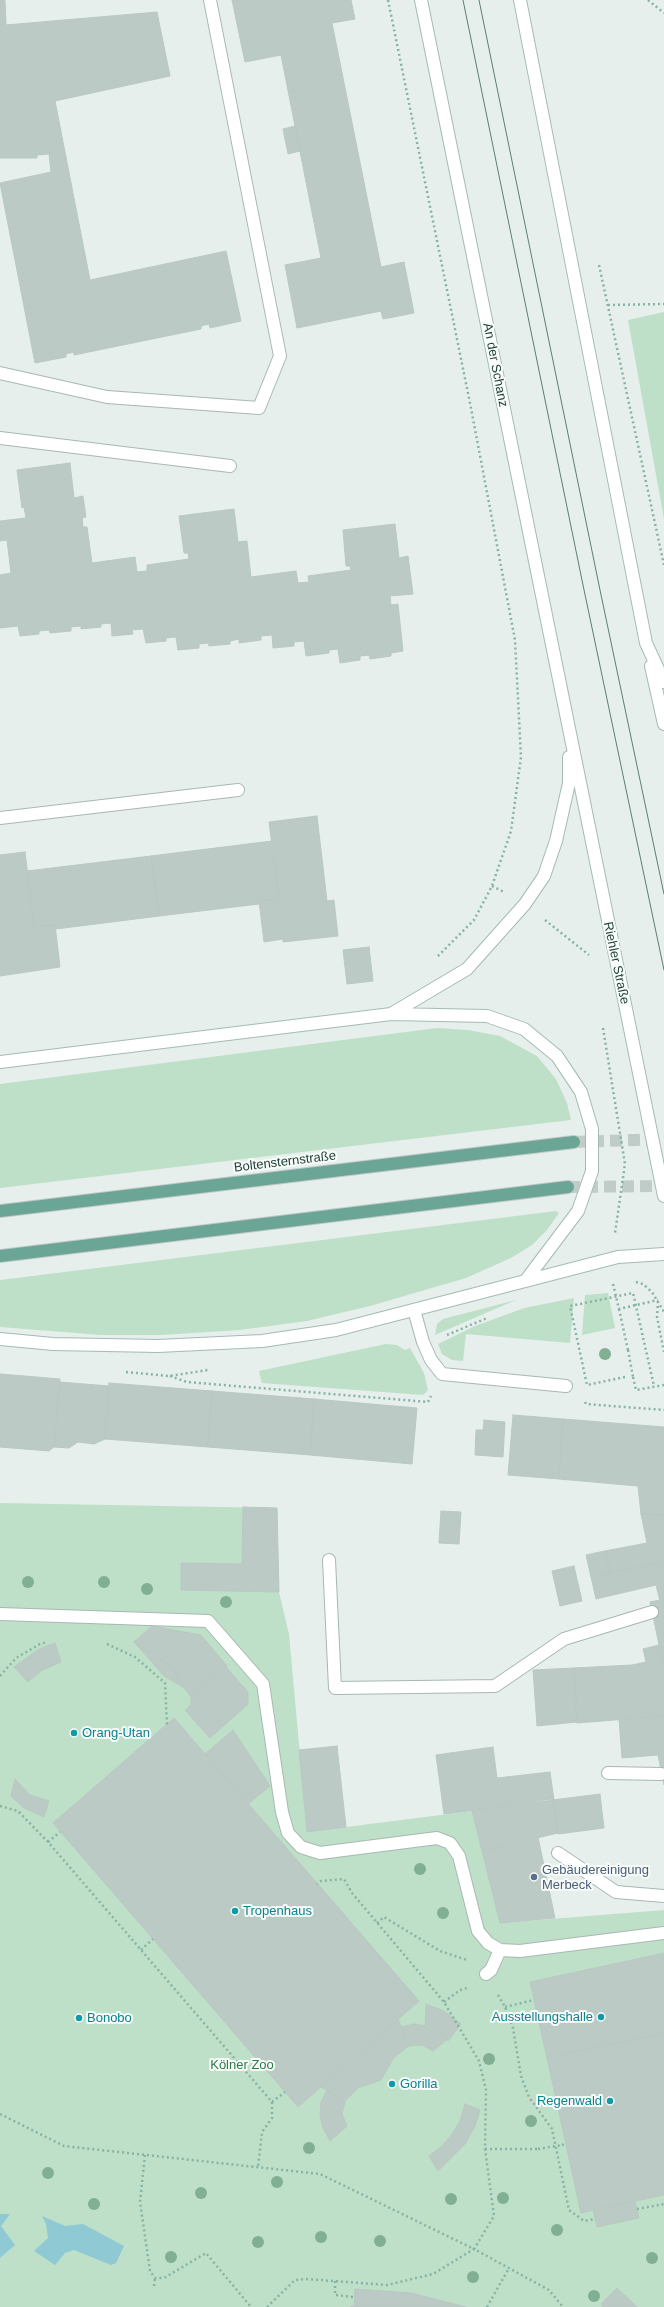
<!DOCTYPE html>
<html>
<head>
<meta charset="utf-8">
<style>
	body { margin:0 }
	canvas { display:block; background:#e6efeb }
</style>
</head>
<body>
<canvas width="664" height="2307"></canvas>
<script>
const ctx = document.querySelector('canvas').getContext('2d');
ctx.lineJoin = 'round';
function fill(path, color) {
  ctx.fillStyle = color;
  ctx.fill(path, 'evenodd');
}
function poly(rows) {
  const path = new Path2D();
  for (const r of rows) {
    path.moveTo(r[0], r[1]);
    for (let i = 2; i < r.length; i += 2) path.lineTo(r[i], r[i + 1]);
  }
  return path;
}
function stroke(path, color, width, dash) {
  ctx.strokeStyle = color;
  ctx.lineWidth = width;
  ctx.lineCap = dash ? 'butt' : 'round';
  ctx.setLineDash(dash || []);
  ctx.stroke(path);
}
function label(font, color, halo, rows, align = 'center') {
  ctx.font = font + ' Helvetica,sans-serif';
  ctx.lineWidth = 4;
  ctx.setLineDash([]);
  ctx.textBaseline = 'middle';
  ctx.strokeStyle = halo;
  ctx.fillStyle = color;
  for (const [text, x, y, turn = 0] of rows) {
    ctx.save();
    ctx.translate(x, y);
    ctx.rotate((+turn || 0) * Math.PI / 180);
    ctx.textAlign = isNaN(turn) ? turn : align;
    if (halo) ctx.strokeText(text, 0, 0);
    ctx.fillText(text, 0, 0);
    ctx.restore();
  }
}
fill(poly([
	[664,312,664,519,628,320],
	[437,1028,468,1030,500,1036,537,1056,556,1079,567,1103,571,1120,0,1188,0,1084],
	[556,1211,559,1213,547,1230,532,1245,511,1258,466,1278,370,1306,307,1321,240,1330,161,1335,100,1335,0,1327,0,1280],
	[608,1293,615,1328,582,1335,585,1295],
	[574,1298,570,1343,466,1334,463,1361,452,1360,442,1354,438,1344,475,1326,524,1308],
	[516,1300,435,1335,437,1324,443,1319],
	[386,1344,397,1345,405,1350,410,1348,424,1373,428,1390,423,1395,262,1383,259,1371],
	[0,1503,277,1508,279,1592,289,1634,307,1832,472,1811,501,1923,664,1910,664,2307,0,2307]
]), '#bfe0c8');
fill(poly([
	[0,2214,10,2214,1,2226,15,2245,0,2258],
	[42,2216,65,2226,83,2224,124,2246,116,2263,111,2265,74,2250,65,2253,55,2265,34,2251,48,2238,46,2224]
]), '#8ec9d4');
const building = poly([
	[0,0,5,0,6,25,157,12,170,76,55,101,90,280,226,251,241,321,210,328,209,324,201,326,201,329,74,355,74,352,66,354,66,357,35,363,0,183,51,172,49,154,37,155,37,158,0,158,0,0],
	[232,0,351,0,355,19,332,23,381,267,404,262,414,313,383,319,381,311,297,328,285,265,321,258,281,55,245,62,232,0],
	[295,126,300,151,288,154,283,129,295,126],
	[70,463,74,498,83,496,86,517,82,518,83,527,87,527,92,563,135,557,137,572,147,571,147,565,189,559,188,553,184,553,179,516,234,509,238,542,247,541,251,577,296,571,298,583,309,582,308,576,351,570,350,566,346,566,343,530,395,524,399,558,408,556,413,594,390,596,391,605,398,604,403,651,391,653,391,656,370,659,369,655,360,656,360,660,340,663,338,649,329,650,329,653,306,656,304,641,294,642,294,646,273,648,272,635,261,636,261,640,239,643,239,639,230,641,230,644,209,646,208,643,199,644,199,648,178,650,176,637,166,638,166,641,146,643,143,629,132,630,133,634,112,636,111,623,101,624,101,627,81,629,81,626,71,627,71,631,50,633,49,630,39,631,39,634,20,636,18,626,0,628,0,575,11,573,7,540,0,541,0,521,26,518,24,507,22,508,17,470,70,463],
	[317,816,327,901,334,900,338,936,283,942,283,939,264,942,259,901,279,899,269,822,317,816],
	[272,841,279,899,259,901,259,904,159,916,151,856,272,841],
	[25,852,34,927,55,925,60,967,0,976,0,855,25,852],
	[151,856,159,916,56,929,55,925,34,927,27,871,151,856],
	[369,947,373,981,347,984,343,950,369,947],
	[0,1374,60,1379,54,1447,49,1451,0,1447,0,1374],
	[60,1382,109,1386,105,1439,94,1444,78,1442,69,1448,54,1447,60,1382],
	[109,1383,212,1391,208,1447,105,1439,109,1383],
	[212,1391,314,1399,310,1455,208,1447,212,1391],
	[314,1399,417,1408,412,1464,310,1455,314,1399],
	[513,1415,563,1419,559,1479,508,1475,513,1415],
	[563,1419,664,1427,664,1515,641,1514,638,1486,559,1479,563,1419],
	[484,1420,505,1422,503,1457,475,1455,476,1430,483,1430,484,1420],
	[243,1507,277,1508,279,1592,181,1590,181,1563,242,1564,243,1507],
	[441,1511,461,1512,459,1544,439,1543,441,1511],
	[641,1514,664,1515,664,1562,610,1573,605,1551,647,1543,641,1514],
	[605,1551,610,1573,591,1577,586,1555,605,1551],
	[664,1562,664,1600,660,1601,656,1585,596,1599,591,1577,664,1562],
	[574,1566,582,1601,560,1606,552,1571,574,1566],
	[660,1600,664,1600,664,1668,650,1602,660,1600],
	[152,1626,201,1635,227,1666,191,1697,184,1688,173,1668,134,1642,152,1626],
	[134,1642,173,1668,184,1688,164,1676,134,1642],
	[55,1643,61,1662,41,1671,28,1682,14,1667,39,1649,55,1643],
	[659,1645,664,1668,664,1716,577,1723,574,1668,632,1665,646,1662,643,1649,659,1645],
	[226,1667,248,1692,248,1704,210,1738,185,1710,191,1705,191,1697,226,1667],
	[574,1668,577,1722,537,1726,533,1670,574,1668],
	[664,1716,664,1785,658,1755,622,1758,619,1719,664,1716],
	[174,1718,419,2001,298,2107,53,1823,174,1718],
	[233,1730,270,1786,248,1804,205,1754,233,1730],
	[337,1746,346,1827,307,1832,299,1750,337,1746],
	[493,1747,497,1778,550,1772,554,1800,444,1814,436,1755,493,1747],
	[15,1779,30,1795,49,1801,44,1817,24,1808,11,1796,15,1779],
	[600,1794,604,1828,558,1834,553,1800,600,1794],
	[551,1799,553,1800,558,1833,482,1851,472,1811,551,1799],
	[538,1837,555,1918,500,1923,482,1851,538,1837],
	[664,1953,664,2033,547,2058,530,1982,664,1953],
	[426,2004,444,2011,461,2024,448,2041,439,2032,425,2027,426,2004],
	[398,2019,409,2046,394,2057,381,2080,358,2088,345,2101,321,2087,398,2019],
	[414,2024,427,2026,439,2031,447,2039,433,2051,422,2045,409,2046,401,2027,414,2024],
	[664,2033,664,2195,581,2213,547,2058,664,2033],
	[327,2090,345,2101,342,2114,347,2126,330,2141,323,2128,320,2115,321,2102,327,2090],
	[465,2104,480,2110,475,2126,465,2144,438,2171,429,2156,442,2146,452,2134,460,2121,465,2104],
	[635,2201,639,2218,597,2227,593,2210,635,2201],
	[617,2288,637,2307,603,2307,601,2304,617,2288],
	[355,2289,411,2293,466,2307,350,2307,354,2305,355,2289]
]);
fill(building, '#bbcac4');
stroke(building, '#b8c9c2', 1);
stroke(poly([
	[574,1142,664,1139],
	[568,1187,664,1186]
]), '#bfccc8', 12, [12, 6]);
const service = poly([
	[0,373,107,397,259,408,280,356,210,0],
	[0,438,230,466],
	[0,818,238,790],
	[414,1310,423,1342,431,1360,442,1374,566,1386],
	[329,1560,335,1688,495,1686,564,1639,652,1612],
	[0,1614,208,1621,263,1684,282,1812,288,1833,301,1847,320,1853,437,1838,450,1843,459,1856,478,1931,488,1943,500,1950,520,1951,664,1933],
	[608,1773,661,1774],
	[558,1853,616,1892,664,1896],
	[486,1974,491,1970,500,1950]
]);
const secondary = poly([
	[421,0,664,1196],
	[520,0,646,643,664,682],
	[651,666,664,724],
	[391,1014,467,969,525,904,544,876,556,841,569,783,569,757],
	[0,1062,391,1014,487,1016,524,1029,557,1056,581,1092,592,1129,592,1171,578,1211,526,1280],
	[0,1339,53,1344,158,1346,262,1341,336,1330,618,1257,664,1254]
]);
const primary = poly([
	[0,1211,574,1142],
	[0,1256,568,1187]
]);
stroke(service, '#a8b8b2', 14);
stroke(secondary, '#a4bbb3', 14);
stroke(primary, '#c2cac8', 14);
stroke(poly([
	[388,0,470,403,515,640,521,757,511,831,492,886,474,920,438,956],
	[648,0,664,13],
	[599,265,664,565],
	[608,305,664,304],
	[492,886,504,892],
	[545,920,589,955],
	[603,1028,625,1164,615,1233],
	[636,1282,643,1284,652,1292,664,1312],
	[613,1284,619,1309,658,1300],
	[658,1301,657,1317,664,1352],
	[619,1309,628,1350],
	[447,1335,487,1318],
	[126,1372,169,1376,208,1370],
	[170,1376,187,1382,428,1402,431,1396],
	[633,1377,636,1390,664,1385],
	[585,1402,586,1404,664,1410],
	[107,1644,135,1657,165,1683,167,1725],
	[0,1676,16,1658,40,1644,47,1642],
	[0,1806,18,1811,48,1842,272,2102,272,2118,262,2132,258,2167],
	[48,1842,60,1832],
	[377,1923,384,1917,440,1951,467,1960],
	[141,1950,153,1939],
	[498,1995,505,2007,513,2028,521,2076,529,2097,552,2129,569,2210,584,2221,595,2219],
	[444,2002,460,1990,467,1988],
	[505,2007,534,2000],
	[272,2102,285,2092],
	[0,2114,64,2146,320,2174,474,2249,494,2216,485,2149,486,2090,479,2061,444,2002,352,1893,344,1879,321,1881,317,1884],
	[562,2145,565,2144],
	[485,2149,538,2149],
	[145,2155,140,2202,150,2271,155,2278,164,2278,206,2253,251,2307],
	[637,2209,664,2204],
	[335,2281,335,2295,354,2297],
	[154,2286,155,2278],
	[267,2307,295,2280,306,2279,387,2285,433,2274,474,2249,549,2290,563,2307],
	[487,2307,509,2268]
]), '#86b3a5', 2.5, [2, 3]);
stroke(service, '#fff', 12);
stroke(secondary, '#fff', 12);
stroke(primary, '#6aa596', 12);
stroke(poly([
	[463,0,583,585,664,970],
	[479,0,600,590,664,894]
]), '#5f7d75', 1);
stroke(poly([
	[628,1350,633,1377],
	[625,1377,587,1385,570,1306,633,1293,654,1386],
	[538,2149,562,2145]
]), '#86b3a5', 2.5, [2, 3]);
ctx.fillStyle = '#80af93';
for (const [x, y] of [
	[605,1354],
	[28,1582],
	[104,1582],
	[147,1589],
	[226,1602],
	[420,1869],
	[443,1913],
	[489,2059],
	[531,2121],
	[309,2148],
	[48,2173],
	[277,2182],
	[201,2193],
	[503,2198],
	[451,2199],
	[94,2204],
	[557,2230],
	[321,2237],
	[380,2241],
	[258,2242],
	[171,2257],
	[652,2258],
	[473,2277],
	[594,2296]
]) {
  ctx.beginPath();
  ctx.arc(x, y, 6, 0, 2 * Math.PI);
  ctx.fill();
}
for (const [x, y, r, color] of [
	[74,1733,4,"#0f9aa8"],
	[534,1877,4,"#5c6f8a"],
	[235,1911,4,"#0f9aa8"],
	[601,2017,4,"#0f9aa8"],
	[79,2018,4,"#0f9aa8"],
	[392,2084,4,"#0f9aa8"],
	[610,2101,4,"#0f9aa8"]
]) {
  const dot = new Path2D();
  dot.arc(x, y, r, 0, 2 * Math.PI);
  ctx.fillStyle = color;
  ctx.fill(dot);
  stroke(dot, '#f7fbf9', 1.5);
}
label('13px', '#24423a', '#f7fbf9', [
	["An der Schanz",495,365,79],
	["Riehler Straße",616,963,78],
	["Boltensternstraße",285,1162,-7]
]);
label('13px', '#0d838f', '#f7fbf9', [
	["Orang-Utan",82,1733],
	["Tropenhaus",243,1911],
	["Ausstellungshalle",593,2017,"right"],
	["Bonobo",87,2018],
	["Gorilla",400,2084],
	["Regenwald",602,2101,"right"]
], 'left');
label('13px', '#4e5e75', '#f7fbf9', [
	["Gebäudereinigung",542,1870],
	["Merbeck",542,1885]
], 'left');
label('13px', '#2d7a4b', '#f7fbf9', [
	["Kölner Zoo",242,2065]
]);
</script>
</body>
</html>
